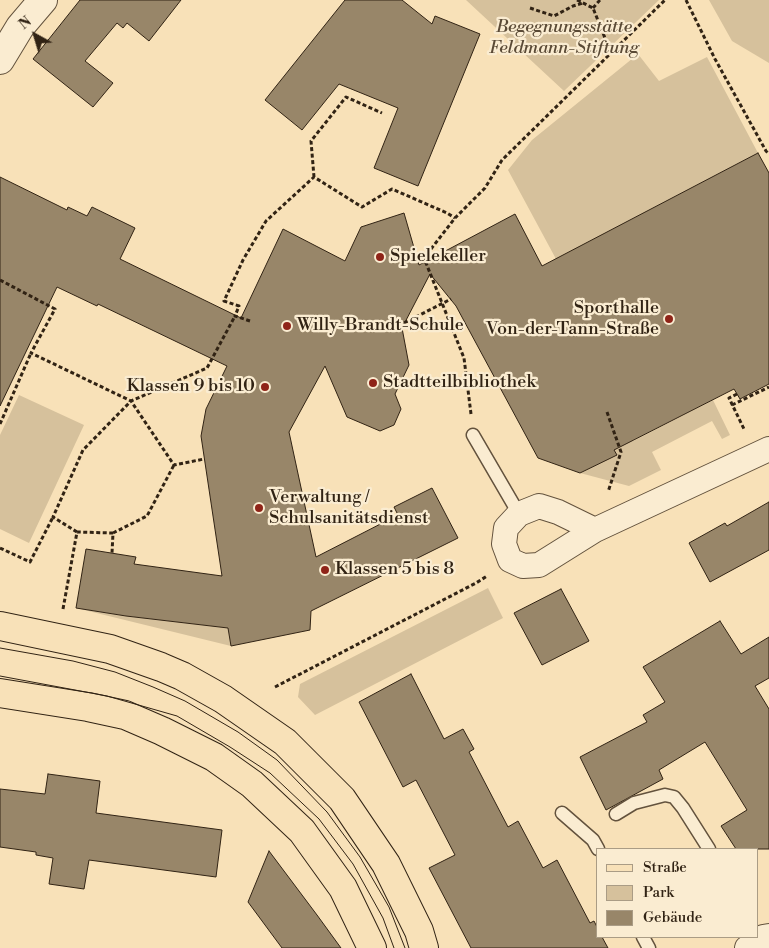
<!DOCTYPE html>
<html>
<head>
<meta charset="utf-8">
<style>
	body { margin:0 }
	#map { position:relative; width:769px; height:948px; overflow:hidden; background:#f8e1b8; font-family:"Libre Bodoni",serif }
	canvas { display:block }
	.legend { position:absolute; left:596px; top:848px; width:162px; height:90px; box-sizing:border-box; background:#faecd1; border:1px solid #aa9c85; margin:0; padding:6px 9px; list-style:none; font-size:15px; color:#312314 }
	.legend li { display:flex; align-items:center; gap:10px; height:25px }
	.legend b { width:25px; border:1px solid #aa9c85 }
	.north { position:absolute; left:10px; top:10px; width:50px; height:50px; -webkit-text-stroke:4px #faecd1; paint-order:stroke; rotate:321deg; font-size:14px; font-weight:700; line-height:20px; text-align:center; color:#312314 }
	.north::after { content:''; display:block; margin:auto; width:18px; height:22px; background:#312314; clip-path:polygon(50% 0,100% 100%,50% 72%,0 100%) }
</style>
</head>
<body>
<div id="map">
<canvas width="769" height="948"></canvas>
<ul class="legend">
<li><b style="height:6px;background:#f8e1b8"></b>Straße</li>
<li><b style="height:14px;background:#d6c19c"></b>Park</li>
<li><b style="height:14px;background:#988669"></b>Gebäude</li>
</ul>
<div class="north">N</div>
</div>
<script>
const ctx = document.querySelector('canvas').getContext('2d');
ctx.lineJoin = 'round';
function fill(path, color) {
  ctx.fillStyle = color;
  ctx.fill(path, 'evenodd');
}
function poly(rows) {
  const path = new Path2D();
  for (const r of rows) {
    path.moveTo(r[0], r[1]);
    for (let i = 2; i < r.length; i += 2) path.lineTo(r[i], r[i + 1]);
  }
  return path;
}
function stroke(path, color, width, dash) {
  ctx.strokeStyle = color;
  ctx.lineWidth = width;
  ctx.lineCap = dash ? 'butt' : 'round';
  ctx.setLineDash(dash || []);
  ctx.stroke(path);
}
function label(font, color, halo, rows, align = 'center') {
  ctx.font = font + ' "Libre Bodoni",serif';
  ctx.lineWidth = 4.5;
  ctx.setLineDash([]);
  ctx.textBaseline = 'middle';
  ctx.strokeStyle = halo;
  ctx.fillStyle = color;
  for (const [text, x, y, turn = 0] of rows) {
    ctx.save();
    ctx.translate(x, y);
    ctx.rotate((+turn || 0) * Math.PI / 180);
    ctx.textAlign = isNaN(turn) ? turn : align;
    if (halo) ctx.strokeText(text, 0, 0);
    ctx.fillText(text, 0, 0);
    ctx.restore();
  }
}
fill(poly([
	[466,0,659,0,564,91],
	[709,0,769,0,769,63,732,41],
	[638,54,659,81,707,57,758,153,556,259,508,170,532,140],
	[19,395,84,425,29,543,0,529,0,435],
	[713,400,730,435,722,439,712,421,652,452,661,470,629,486,580,473,616,455,598,417,616,408,633,441],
	[488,588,503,618,315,715,298,697,300,684],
	[76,608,126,616,228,628,231,646]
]), '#d6c19c');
const building = poly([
	[80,0,181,0,149,41,127,23,123,28,117,23,85,61,113,83,93,107,33,59,80,0],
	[345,0,402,0,432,24,435,16,480,34,418,186,374,168,398,108,339,84,302,130,265,100,345,0],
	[758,153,769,173,769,384,740,399,734,389,614,450,617,455,580,473,538,458,456,306,430,274,402,328,409,365,395,394,401,409,394,425,380,431,347,417,325,366,289,432,316,557,398,515,394,507,432,488,458,538,311,611,310,630,231,646,228,628,126,616,76,608,86,549,136,557,134,564,222,576,201,436,206,409,227,366,98,304,97,306,57,287,0,406,0,177,67,210,68,207,87,216,92,207,135,228,120,259,241,318,283,229,345,261,361,227,404,213,419,265,515,214,542,266,758,153],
	[769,502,769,550,710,582,689,543,725,523,727,526,769,502],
	[561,589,589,641,542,665,514,613,561,589],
	[720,621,741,654,769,637,769,678,755,686,769,709,769,849,736,849,721,826,747,810,705,742,659,770,663,779,606,810,580,757,647,722,643,715,665,702,643,667,720,621],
	[411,674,444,739,463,729,474,749,469,752,508,827,518,821,543,868,557,860,590,923,594,921,598,929,598,937,602,937,608,948,471,948,429,868,455,855,416,780,403,787,359,702,411,674],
	[48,774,100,781,96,813,222,830,216,877,89,860,84,889,49,884,53,858,36,855,36,852,0,847,0,789,45,794,48,774],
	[269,851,317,915,341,948,282,948,248,902,269,851]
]);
fill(building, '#988669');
stroke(building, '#312314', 1);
const service = poly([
	[473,435,519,514],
	[562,813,593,840,598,849],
	[616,814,634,803,665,795,674,797,683,808,709,849],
	[643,937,649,948]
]);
const minor = poly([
	[595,530,558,512,539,506,519,514,506,528,504,544,510,560,523,566,539,565,595,530,769,449],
	[747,948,763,937,769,936]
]);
const tertiary = poly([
	[0,60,20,27,43,0]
]);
const primary = poly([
	[0,626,110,649,161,667,182,676,223,699,285,742,342,799,386,864,419,931,424,948],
	[0,693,88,707,125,715,162,731,214,757,252,784,302,831,343,888,372,948]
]);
stroke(service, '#63523d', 15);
stroke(minor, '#63523d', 26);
stroke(tertiary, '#63523d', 30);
stroke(primary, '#312314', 30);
stroke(poly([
	[577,0,593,8,611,53],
	[686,0,715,59,766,151,769,154],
	[530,8,554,16,573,6,583,3],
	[593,8,600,0],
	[314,177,311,141,346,97,382,113],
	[0,280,55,309,31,353,131,401,174,465,204,459],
	[250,321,235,316,239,306,224,301,243,260,266,221,314,177,362,207,392,189,447,213,455,218],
	[737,394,729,398,744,429],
	[732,405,769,387],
	[607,412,621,452,608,492],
	[471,414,464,358,424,258,455,218,485,188,502,160,665,0],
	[0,424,31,353],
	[77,532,53,517,83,450,131,401,207,368,235,316],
	[113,533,147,516,174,465],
	[0,548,30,562,53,517],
	[63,609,77,532,113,533,112,553],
	[275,687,476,583,487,576]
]), '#312314', 3, [4, 2.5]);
stroke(service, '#faecd1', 12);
stroke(minor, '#faecd1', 24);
stroke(tertiary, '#faecd1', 28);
stroke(primary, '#f8e1b8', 28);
stroke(poly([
	[0,648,73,661,115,672,153,687,185,701,238,732,277,760,327,812,360,857,389,907,405,948],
	[0,676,107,696,177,716,230,747,270,773,319,819,353,864,383,918,394,948]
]), '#312314', 1);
stroke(poly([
	[404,323,451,299]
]), '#312314', 3, [4, 2.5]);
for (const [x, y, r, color] of [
	[380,257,5,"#8f2418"],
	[669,319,5,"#8f2418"],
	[287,326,5,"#8f2418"],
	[373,383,5,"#8f2418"],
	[265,387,5,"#8f2418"],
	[259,508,5,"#8f2418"],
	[325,570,5,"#8f2418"]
]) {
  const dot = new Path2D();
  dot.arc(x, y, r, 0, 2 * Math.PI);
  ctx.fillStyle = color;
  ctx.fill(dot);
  stroke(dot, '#faecd1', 2);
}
label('italic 18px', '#5a4a36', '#faecd1', [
	["Begegnungsstätte",564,28],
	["Feldmann-Stiftung",564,49]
]);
label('18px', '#312314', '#faecd1', [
	["Spielekeller",390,257],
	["Sporthalle",659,309,"right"],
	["Von-der-Tann-Straße",659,330,"right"],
	["Willy-Brandt-Schule",297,326],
	["Stadtteilbibliothek",383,383],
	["Klassen 9 bis 10",255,387,"right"],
	["Verwaltung /",269,498],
	["Schulsanitätsdienst",269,519],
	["Klassen 5 bis 8",335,570]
], 'left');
</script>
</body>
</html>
